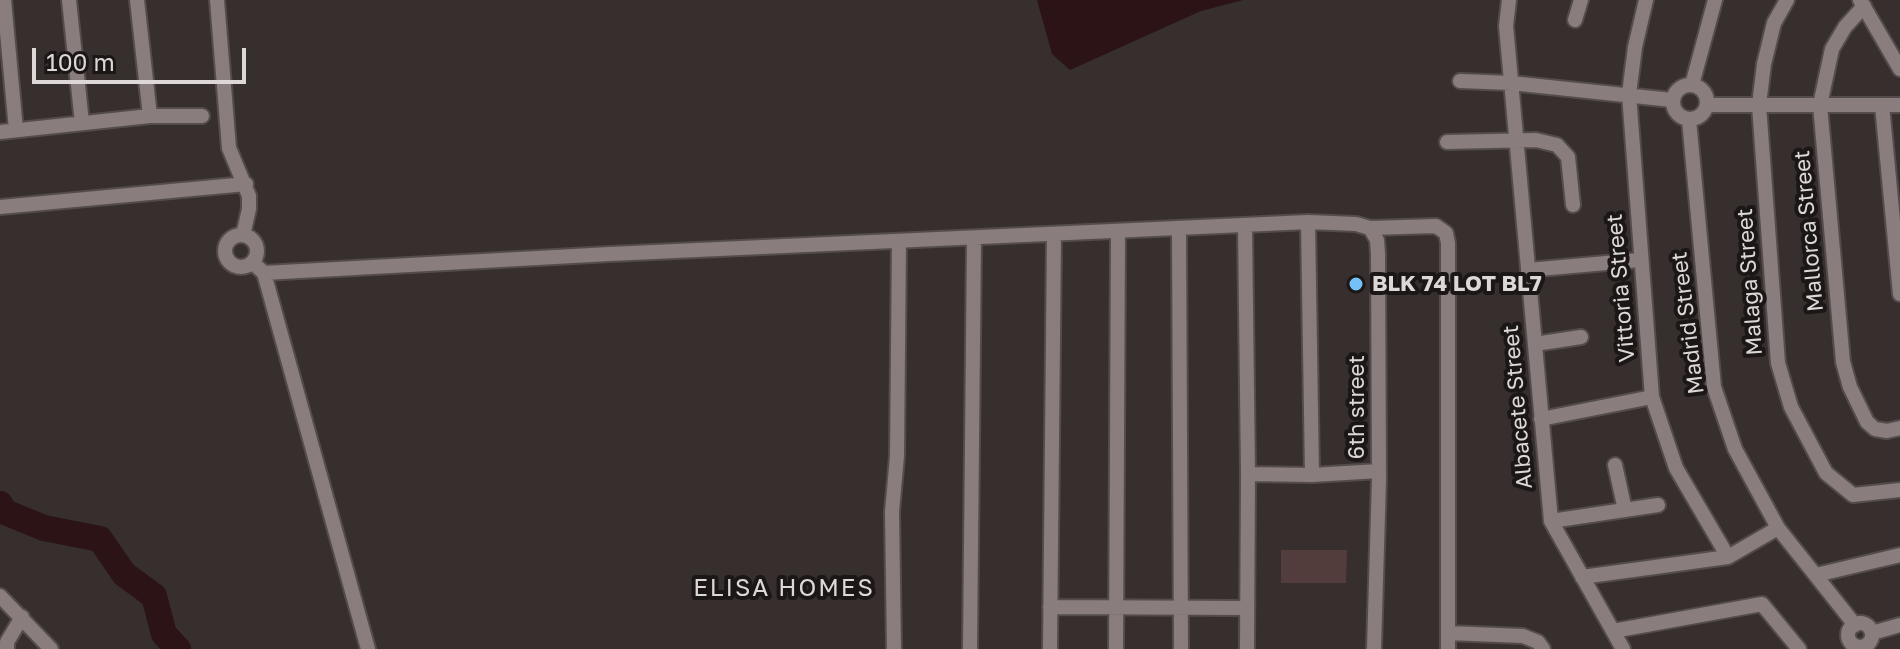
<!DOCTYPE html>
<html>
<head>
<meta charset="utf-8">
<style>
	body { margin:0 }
	#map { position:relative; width:1900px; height:649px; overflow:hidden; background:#372e2e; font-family:"Golos Text",sans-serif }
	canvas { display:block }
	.scale { position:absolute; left:32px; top:48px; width:214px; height:36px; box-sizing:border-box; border:4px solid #ddd7d7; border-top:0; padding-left:10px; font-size:24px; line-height:28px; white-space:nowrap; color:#ddd7d7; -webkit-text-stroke:6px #1c1717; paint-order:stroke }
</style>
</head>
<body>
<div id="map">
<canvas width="1900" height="649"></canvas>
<div class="scale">100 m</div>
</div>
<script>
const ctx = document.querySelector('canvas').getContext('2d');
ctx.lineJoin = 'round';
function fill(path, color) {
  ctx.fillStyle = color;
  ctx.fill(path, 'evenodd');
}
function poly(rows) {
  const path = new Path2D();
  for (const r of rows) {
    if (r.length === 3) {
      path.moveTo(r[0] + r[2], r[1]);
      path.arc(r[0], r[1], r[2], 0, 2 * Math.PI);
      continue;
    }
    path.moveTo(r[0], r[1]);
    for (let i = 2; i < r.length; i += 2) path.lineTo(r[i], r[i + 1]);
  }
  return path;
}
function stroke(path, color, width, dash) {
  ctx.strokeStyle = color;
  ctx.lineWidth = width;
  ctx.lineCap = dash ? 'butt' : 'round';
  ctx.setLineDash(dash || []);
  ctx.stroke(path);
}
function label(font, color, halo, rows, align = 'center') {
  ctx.font = font + ' "Golos Text",sans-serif';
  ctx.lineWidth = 8;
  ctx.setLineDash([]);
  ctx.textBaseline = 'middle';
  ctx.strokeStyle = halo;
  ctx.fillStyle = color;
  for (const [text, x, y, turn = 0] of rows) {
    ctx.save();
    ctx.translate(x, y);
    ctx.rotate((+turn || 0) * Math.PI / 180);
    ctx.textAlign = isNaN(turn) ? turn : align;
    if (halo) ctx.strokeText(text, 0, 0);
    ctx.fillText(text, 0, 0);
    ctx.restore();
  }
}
fill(poly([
	[1281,550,1347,550,1346,583,1281,583]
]), '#533c3c');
fill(poly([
	[1037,0,1243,0,1201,11,1070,70,1052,54]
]), '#2c1315');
stroke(poly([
	[0,504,5,512,44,528,100,539,124,574,154,596,164,634,178,649]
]), '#2c1315', 26);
const minor = poly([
	[4,0,16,130],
	[69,0,82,123],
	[137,0,150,116],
	[217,0,229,148,249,196,249,209,243,235],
	[1509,0,1506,26,1551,521,1623,649],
	[1646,0,1635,47,1629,94,1652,397,1676,468,1728,557],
	[1787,0,1774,23,1764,64,1759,105,1778,363,1791,407,1826,473,1853,495,1900,490],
	[1860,0,1900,69],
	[1864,6,1845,27,1832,49,1820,105,1843,362,1850,387,1867,422,1875,429,1887,431,1900,428],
	[1575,20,1581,0],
	[1460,81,1511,83,1672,100],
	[1690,102,17],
	[1692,85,1715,0],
	[1707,105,1900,105],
	[1882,105,1900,294],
	[1689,120,1714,387,1735,449,1778,528,1855,625],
	[0,132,150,116,202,116],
	[1447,142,1536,140,1557,145,1568,157,1573,205],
	[0,207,246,184],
	[1308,222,1312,475],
	[1245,225,1248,474,1247,649],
	[1370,228,1436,226,1446,233,1448,243,1448,649],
	[1179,229,1181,649],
	[241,251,16],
	[253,263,264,273,368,649],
	[1528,270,1640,260],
	[264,273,610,254,1308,222,1356,224,1370,228,1377,240,1378,254,1379,479,1374,649],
	[1535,344,1581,337],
	[1541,419,1652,397],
	[1615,465,1625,510],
	[1248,474,1312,475,1379,471],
	[1551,521,1658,505],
	[1816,575,1900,555],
	[1582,577,1728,557,1778,528],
	[0,596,51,649],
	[1050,607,1247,608],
	[1860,635,12],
	[1613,631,1762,604,1799,649],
	[1448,633,1523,636,1538,642,1543,649],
	[1872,633,1900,625],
	[7,649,7,642,22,617],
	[894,649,892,512,897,456,899,241],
	[970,649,974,239],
	[1050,649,1054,235],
	[1116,649,1118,232]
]);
stroke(minor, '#544c4c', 18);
stroke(minor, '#897d7d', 14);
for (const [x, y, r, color] of [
	[1356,284,8,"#75c0f6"]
]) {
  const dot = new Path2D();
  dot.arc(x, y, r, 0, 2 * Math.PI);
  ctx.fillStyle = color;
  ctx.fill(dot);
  stroke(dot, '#1c1717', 3);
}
label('22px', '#ddd7d7', '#1c1717', [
	["Mallorca Street",1809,231,-95],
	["Malaga Street",1750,282,-94],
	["Vittoria Street",1621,288,-95],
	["Madrid Street",1688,323,-97],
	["6th street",1357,407,-90],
	["Albacete Street",1518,407,-95]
]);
label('bold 22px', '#ddd7d7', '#1c1717', [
	["BLK 74 LOT BL7",1372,284]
], 'left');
ctx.letterSpacing = '2px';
label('24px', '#ddd7d7', '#1c1717', [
	["ELISA HOMES",784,588]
]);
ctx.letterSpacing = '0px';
</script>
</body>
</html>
